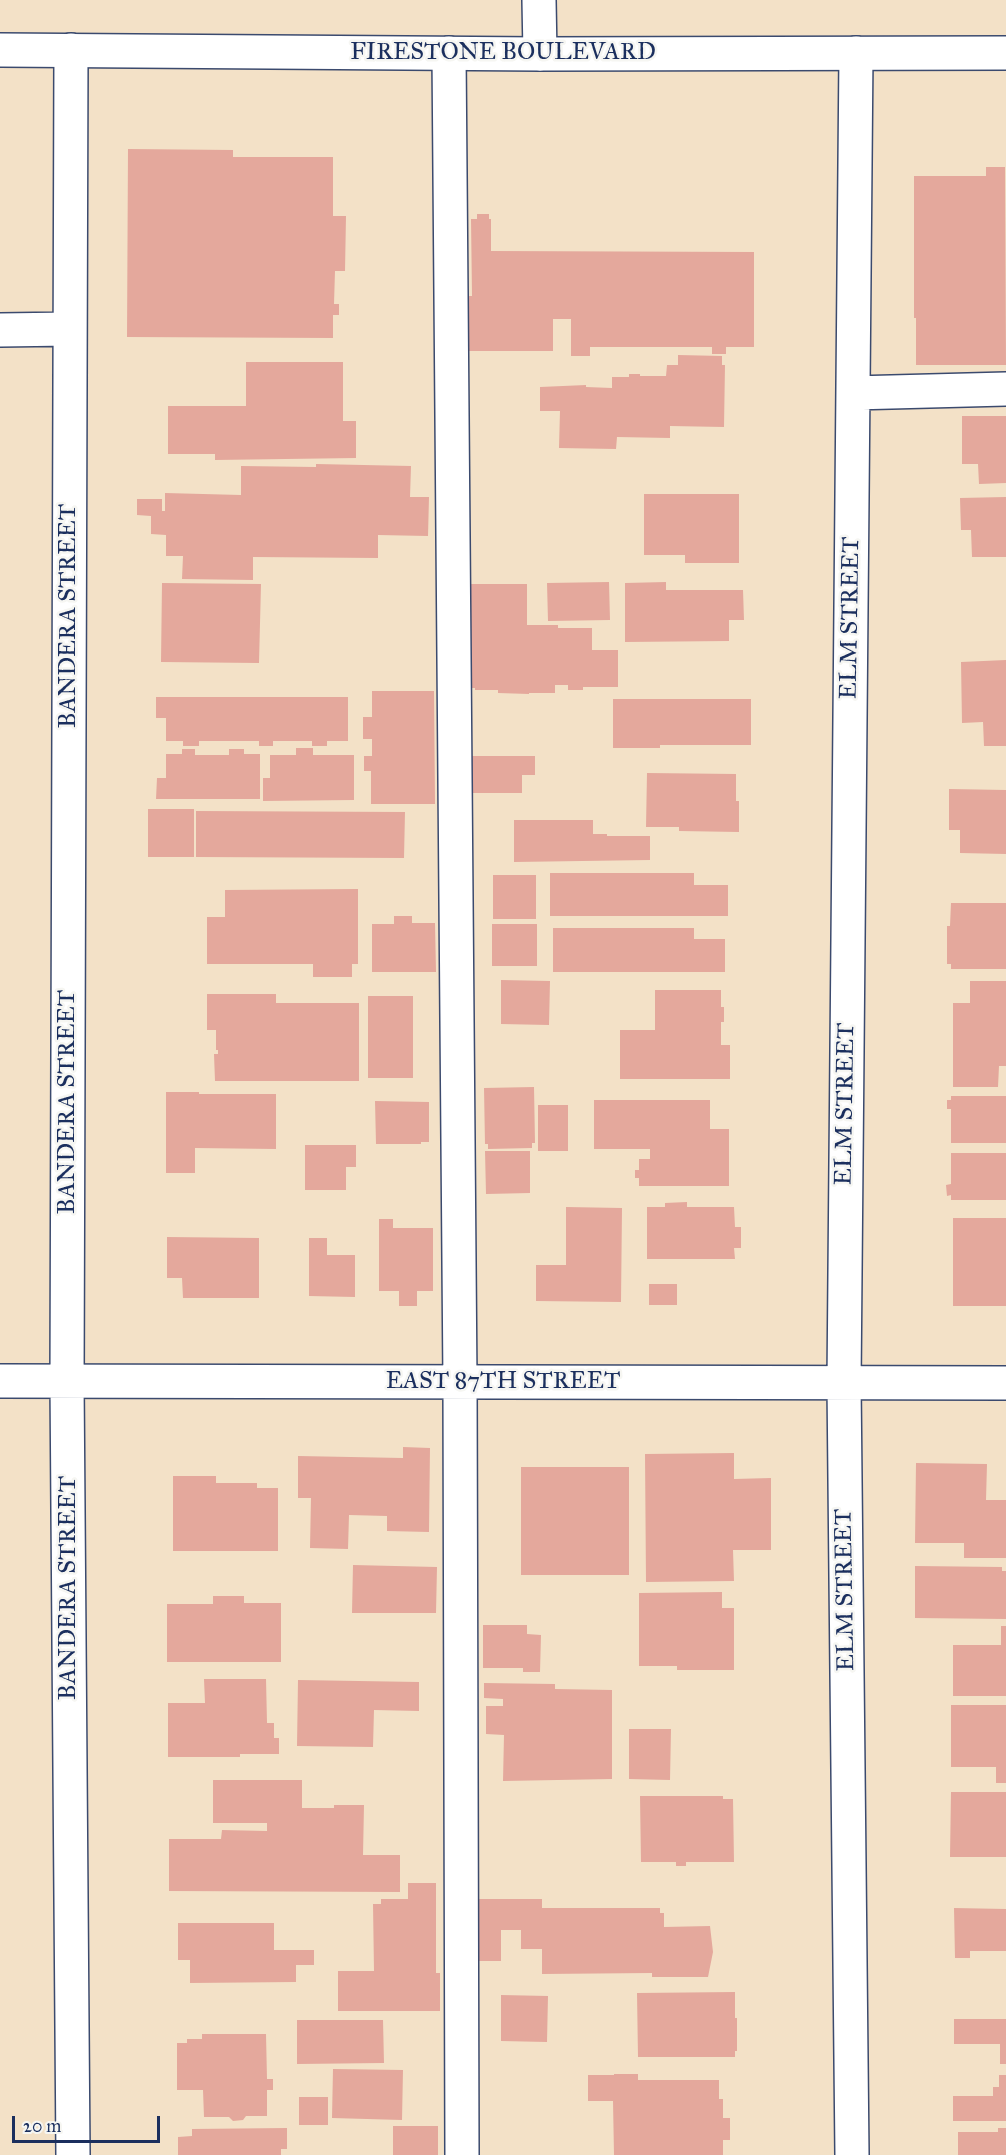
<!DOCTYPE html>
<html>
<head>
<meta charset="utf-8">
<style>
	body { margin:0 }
	#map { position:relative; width:1006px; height:2155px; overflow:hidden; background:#f3e1c7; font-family:"IM FELL Great Primer",serif }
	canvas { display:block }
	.scale { position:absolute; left:12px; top:2116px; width:148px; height:27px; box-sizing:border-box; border:3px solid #1b2f5e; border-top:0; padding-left:8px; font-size:18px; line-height:21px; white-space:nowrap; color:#1b2f5e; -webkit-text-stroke:4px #f6f6f2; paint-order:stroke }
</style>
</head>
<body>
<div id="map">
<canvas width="1006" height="2155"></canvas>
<div class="scale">20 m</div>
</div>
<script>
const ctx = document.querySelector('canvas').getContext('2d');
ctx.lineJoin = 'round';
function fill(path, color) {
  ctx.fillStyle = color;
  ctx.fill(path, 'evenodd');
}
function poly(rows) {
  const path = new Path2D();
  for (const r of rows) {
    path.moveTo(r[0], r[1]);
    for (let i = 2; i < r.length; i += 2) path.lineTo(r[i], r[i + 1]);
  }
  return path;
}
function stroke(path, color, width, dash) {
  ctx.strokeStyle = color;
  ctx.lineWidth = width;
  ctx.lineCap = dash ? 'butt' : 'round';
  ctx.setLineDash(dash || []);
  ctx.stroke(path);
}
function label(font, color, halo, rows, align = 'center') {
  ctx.font = font + ' "IM FELL Great Primer",serif';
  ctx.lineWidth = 5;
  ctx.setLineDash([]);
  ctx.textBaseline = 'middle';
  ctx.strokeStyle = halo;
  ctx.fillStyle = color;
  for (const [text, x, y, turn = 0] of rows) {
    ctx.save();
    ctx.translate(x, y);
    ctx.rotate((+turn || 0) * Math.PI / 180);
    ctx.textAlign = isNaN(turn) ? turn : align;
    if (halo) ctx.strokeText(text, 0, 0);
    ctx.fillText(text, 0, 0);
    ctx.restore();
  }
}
fill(poly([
	[128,149,233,150,233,157,333,157,333,216,346,216,345,271,335,271,334,304,339,304,339,315,333,315,333,338,127,337],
	[986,167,1005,167,1006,365,916,365,916,318,914,318,914,176,986,176],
	[477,214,489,214,489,219,491,219,491,251,754,252,754,347,726,347,726,354,712,354,712,347,590,347,590,356,571,356,571,319,553,319,553,351,468,351,467,296,472,296,471,219,477,219],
	[678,355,722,356,722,365,725,365,724,427,670,426,670,438,617,437,616,449,559,448,560,411,540,411,540,387,586,385,586,387,612,388,612,377,629,377,629,374,640,374,640,376,666,376,667,365,678,365],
	[246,362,343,362,343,421,356,421,356,458,215,460,215,454,168,454,168,406,246,406],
	[962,416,1006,416,1006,483,979,484,978,464,962,464],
	[316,464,411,466,410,497,429,497,428,536,378,535,378,558,253,557,253,580,182,579,183,556,166,556,166,535,151,534,151,516,137,515,137,499,162,499,162,511,165,511,165,493,241,495,241,466,316,467],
	[644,494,739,494,739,563,685,563,685,555,644,555],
	[1006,497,1006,557,972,557,971,530,961,530,960,498],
	[609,582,610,620,548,621,547,583],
	[666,582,666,590,743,590,744,620,729,620,729,641,625,642,625,583],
	[162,583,261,584,259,663,161,662],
	[469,584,527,584,527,625,558,625,558,628,592,628,592,650,618,650,618,687,583,687,583,690,568,690,568,685,555,685,555,693,529,693,529,694,498,693,498,690,475,690,475,688,466,688],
	[1006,660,1006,746,984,746,983,722,962,723,961,662],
	[372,691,434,691,435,804,371,804,371,771,364,771,364,756,372,756,372,739,363,739,363,717,372,717],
	[156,697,348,697,348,741,327,741,327,746,312,746,312,741,273,741,273,746,259,746,259,741,199,741,199,746,183,746,183,741,166,741,166,718,156,718],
	[613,699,751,699,751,745,660,745,660,748,613,748],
	[296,748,313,748,313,755,354,755,354,800,263,801,263,778,270,778,270,755,296,755],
	[182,749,195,749,195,755,229,755,229,749,244,749,244,754,260,754,260,799,156,799,157,778,166,778,166,754,182,754],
	[467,756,535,756,535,775,522,775,522,793,468,793],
	[647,773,736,774,736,801,739,801,739,832,679,831,679,827,646,827],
	[949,789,1006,790,1006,854,960,853,960,830,949,830],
	[148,809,194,809,194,857,148,857],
	[196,811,405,812,404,858,196,857],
	[514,820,593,820,593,834,607,834,607,836,650,836,650,860,514,862],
	[550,873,694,873,694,885,728,885,728,916,550,916],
	[493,875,536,875,536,919,493,919],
	[358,889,358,964,352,964,352,977,313,977,313,964,207,964,207,917,225,917,225,890],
	[951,903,1006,903,1006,969,951,969,951,964,947,964,947,926,950,926],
	[394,916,412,916,412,923,435,923,436,972,372,972,372,924,394,924],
	[492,924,537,924,537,966,492,966],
	[553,928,694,928,694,939,725,939,725,972,553,972],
	[501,980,550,981,549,1025,501,1024],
	[970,981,1006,981,1006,1066,999,1066,998,1087,953,1087,953,1003,970,1003],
	[655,990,721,990,721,1007,724,1007,724,1022,721,1022,721,1045,730,1045,730,1079,620,1079,620,1030,655,1030],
	[207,994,276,994,276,1003,359,1003,359,1081,215,1081,214,1054,218,1054,218,1050,216,1050,216,1030,207,1030],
	[368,996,413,996,413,1078,368,1078],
	[534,1087,535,1143,532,1143,532,1148,488,1149,488,1144,485,1144,484,1088],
	[166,1092,199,1092,199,1094,276,1094,276,1149,195,1148,195,1173,166,1173],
	[951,1096,1006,1096,1006,1143,951,1143,951,1109,947,1109,947,1100,951,1100],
	[594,1100,710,1100,710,1129,729,1129,729,1186,639,1186,639,1178,635,1178,635,1170,639,1170,639,1159,650,1159,650,1149,594,1149],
	[375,1101,429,1102,429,1142,421,1142,421,1144,376,1144],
	[538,1105,568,1105,568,1151,538,1151],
	[305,1145,356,1145,356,1167,346,1167,346,1190,305,1190],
	[485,1151,530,1151,530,1193,486,1194],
	[951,1153,1006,1153,1006,1200,951,1200,951,1195,947,1196,946,1185,951,1184],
	[687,1202,687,1207,734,1207,735,1227,741,1227,741,1248,734,1248,735,1259,647,1259,647,1207,665,1207,665,1203],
	[566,1207,622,1208,621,1302,536,1301,536,1265,566,1265],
	[953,1218,1006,1218,1006,1306,953,1306],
	[379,1219,393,1219,393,1228,433,1228,433,1291,417,1291,417,1306,399,1306,399,1291,379,1291],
	[167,1237,259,1238,259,1298,183,1298,182,1278,167,1278],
	[309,1238,327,1238,327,1255,355,1255,355,1297,309,1296],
	[649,1284,677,1284,677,1305,649,1305],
	[403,1447,430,1448,429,1532,387,1531,387,1516,349,1515,348,1549,310,1548,311,1498,298,1498,298,1456,403,1458],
	[734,1453,734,1479,771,1478,771,1550,733,1550,734,1581,646,1582,645,1454],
	[916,1463,987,1464,986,1500,1006,1500,1006,1558,964,1558,964,1543,915,1543],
	[521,1467,629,1467,629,1575,521,1575],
	[173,1476,216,1476,216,1483,257,1483,257,1488,278,1488,278,1551,173,1551],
	[353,1565,437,1567,436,1613,352,1613],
	[915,1566,1002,1567,1002,1571,1006,1571,1006,1619,915,1618],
	[722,1592,722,1608,734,1608,734,1670,677,1670,677,1666,639,1666,639,1593],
	[213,1596,244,1596,244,1603,281,1603,281,1662,167,1662,167,1604,213,1604],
	[483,1625,527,1625,527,1634,541,1635,540,1672,523,1672,523,1668,483,1668],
	[1001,1626,1006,1626,1006,1696,953,1696,953,1645,1001,1645],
	[204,1679,266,1679,267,1723,274,1723,274,1738,279,1738,279,1754,240,1754,240,1757,168,1757,168,1703,205,1703],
	[298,1680,419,1682,419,1711,374,1710,373,1747,297,1746],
	[484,1683,555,1684,555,1689,612,1690,612,1779,503,1781,504,1735,486,1734,486,1706,503,1706,503,1699,484,1698],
	[951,1705,1006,1705,1006,1783,996,1783,996,1767,951,1767],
	[629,1729,671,1729,670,1780,629,1779],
	[213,1780,302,1780,302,1808,334,1808,334,1805,364,1805,363,1855,400,1855,400,1892,169,1891,169,1839,221,1839,222,1830,267,1831,267,1823,213,1823],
	[951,1792,1006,1792,1006,1857,950,1857],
	[640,1796,723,1796,723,1799,733,1799,734,1862,686,1862,686,1866,676,1866,676,1862,641,1862],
	[408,1883,436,1883,436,1973,440,1973,440,2011,338,2011,338,1971,374,1971,373,1904,381,1904,381,1899,408,1899],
	[475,1899,542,1899,542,1908,660,1908,660,1913,664,1913,664,1927,710,1926,713,1952,708,1977,652,1977,652,1973,542,1974,542,1949,521,1949,521,1930,501,1930,501,1961,475,1961],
	[954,1908,1006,1909,1006,1951,970,1951,970,1958,955,1958],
	[178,1923,274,1923,274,1950,314,1950,314,1965,296,1965,296,1982,190,1983,190,1960,178,1960],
	[735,1992,735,2018,737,2018,737,2051,735,2051,735,2057,638,2057,637,1993],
	[501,1995,548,1996,547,2042,501,2041],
	[954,2019,1006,2019,1006,2064,1000,2064,1000,2044,954,2044],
	[297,2020,383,2020,384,2063,297,2064],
	[202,2034,266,2034,267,2079,273,2079,273,2090,267,2090,267,2116,246,2116,243,2120,233,2121,229,2117,204,2117,203,2090,177,2090,177,2043,187,2043,187,2039,202,2039],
	[333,2069,403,2070,402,2120,332,2118],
	[614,2074,638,2074,638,2080,719,2080,719,2099,723,2099,723,2118,730,2118,730,2140,723,2140,723,2155,614,2155,613,2101,588,2101,588,2075,614,2075],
	[999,2075,1006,2075,1006,2121,953,2121,953,2096,993,2096,993,2087,999,2087],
	[299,2097,328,2097,328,2125,299,2125],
	[393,2126,438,2126,438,2155,393,2155],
	[287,2128,287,2149,281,2149,281,2155,178,2155,178,2137,192,2136,192,2129],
	[998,2128,1006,2128,1006,2155,958,2155,958,2132,998,2132]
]), '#e4a89c');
const minor = poly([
	[539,0,540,54],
	[71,50,67,1381,73,2155],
	[449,53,460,1382,462,2155],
	[0,330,70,329],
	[853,393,1006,389],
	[0,1381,1006,1383],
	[852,2155,844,1383,856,53]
]);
const major = poly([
	[0,50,540,54,1006,53]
]);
stroke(minor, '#3b4a6e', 36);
stroke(major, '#3b4a6e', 36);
stroke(minor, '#fff', 33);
stroke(major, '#fff', 33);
label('24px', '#1b2f5e', '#f6f6f2', [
	["FIRESTONE BOULEVARD",503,53],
	["BANDERA STREET",69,616,-90],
	["ELM STREET",851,618,-89],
	["BANDERA STREET",68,1102,-90],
	["ELM STREET",846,1104,-89],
	["EAST 87TH STREET",503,1382],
	["BANDERA STREET",69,1588,-90],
	["ELM STREET",846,1590,-91]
]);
</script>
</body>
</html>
